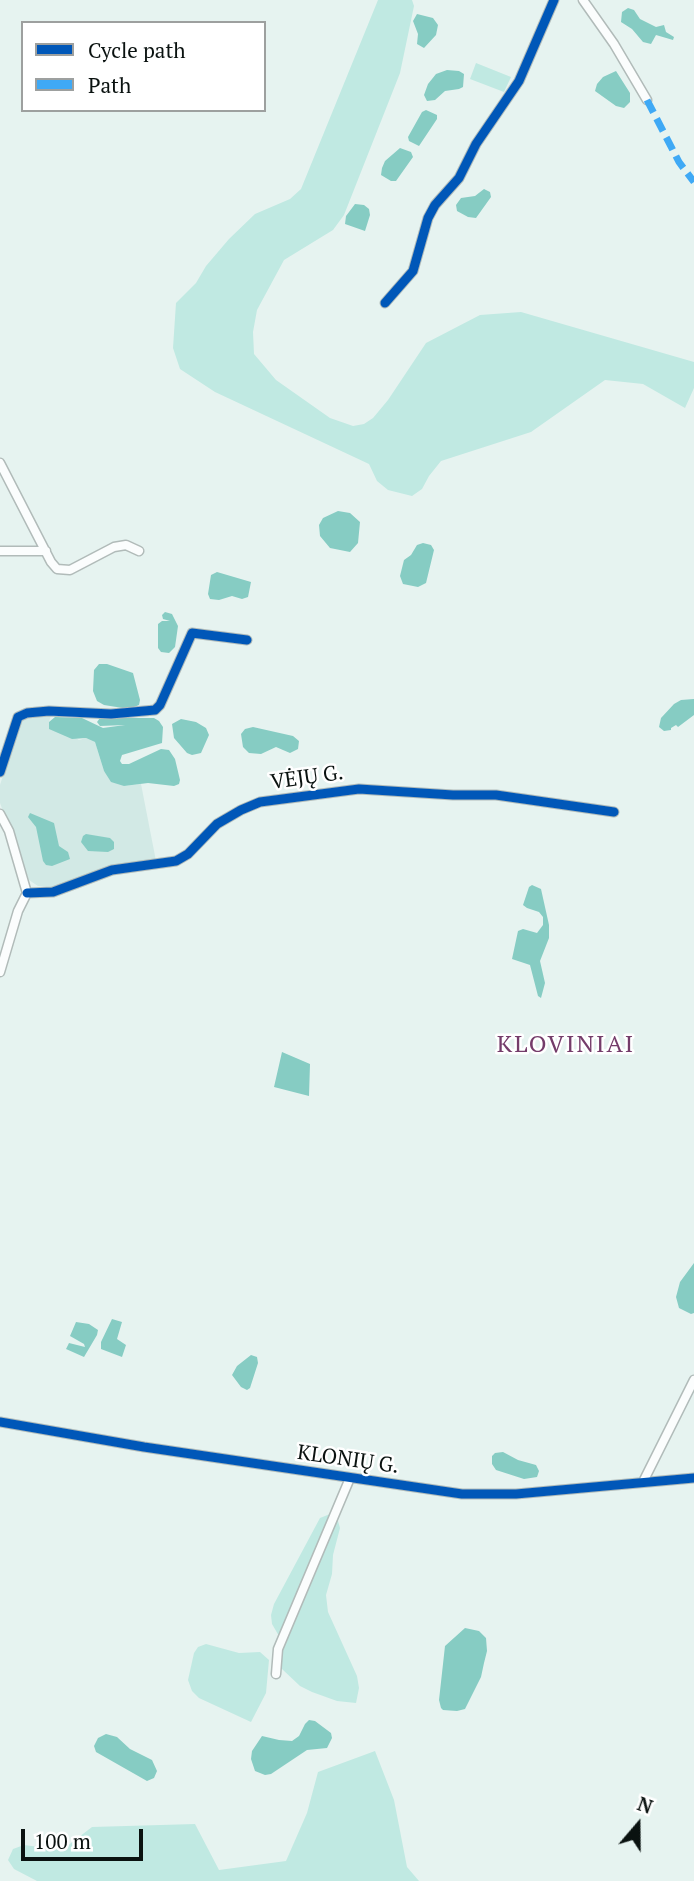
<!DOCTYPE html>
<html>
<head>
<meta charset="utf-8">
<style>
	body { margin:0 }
	#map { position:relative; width:694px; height:1881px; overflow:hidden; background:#e6f3f0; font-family:"PT Serif",serif }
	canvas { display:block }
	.legend { position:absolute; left:21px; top:21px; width:245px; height:91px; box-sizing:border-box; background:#fff; border:2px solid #9da09f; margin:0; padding:9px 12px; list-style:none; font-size:21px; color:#0a1210 }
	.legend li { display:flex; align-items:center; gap:14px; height:35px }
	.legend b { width:35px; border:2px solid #9da09f }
	.north { position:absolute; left:603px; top:1790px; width:70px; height:70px; -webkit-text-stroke:5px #fff; paint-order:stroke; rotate:20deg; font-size:19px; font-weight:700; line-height:28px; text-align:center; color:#0a1210 }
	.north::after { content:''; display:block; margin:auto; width:24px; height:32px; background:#0a1210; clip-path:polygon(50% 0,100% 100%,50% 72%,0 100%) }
	.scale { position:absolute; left:21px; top:1829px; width:122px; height:32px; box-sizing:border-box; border:4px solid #0a1210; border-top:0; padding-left:9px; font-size:21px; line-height:24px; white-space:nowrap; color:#0a1210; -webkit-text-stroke:5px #fff; paint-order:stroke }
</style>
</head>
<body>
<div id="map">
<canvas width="694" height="1881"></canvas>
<ul class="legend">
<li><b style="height:9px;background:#0057b8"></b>Cycle path</li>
<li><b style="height:9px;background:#3fa9f5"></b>Path</li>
</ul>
<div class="north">N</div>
<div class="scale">100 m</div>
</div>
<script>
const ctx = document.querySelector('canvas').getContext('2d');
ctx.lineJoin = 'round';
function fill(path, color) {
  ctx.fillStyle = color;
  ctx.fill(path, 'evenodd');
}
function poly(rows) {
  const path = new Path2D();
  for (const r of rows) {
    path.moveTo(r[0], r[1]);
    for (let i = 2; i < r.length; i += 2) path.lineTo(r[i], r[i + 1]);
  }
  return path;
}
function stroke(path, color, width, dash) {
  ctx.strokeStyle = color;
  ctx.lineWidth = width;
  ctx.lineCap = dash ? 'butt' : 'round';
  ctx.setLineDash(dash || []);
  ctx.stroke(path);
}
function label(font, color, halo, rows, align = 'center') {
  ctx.font = font + ' "PT Serif",serif';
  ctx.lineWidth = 5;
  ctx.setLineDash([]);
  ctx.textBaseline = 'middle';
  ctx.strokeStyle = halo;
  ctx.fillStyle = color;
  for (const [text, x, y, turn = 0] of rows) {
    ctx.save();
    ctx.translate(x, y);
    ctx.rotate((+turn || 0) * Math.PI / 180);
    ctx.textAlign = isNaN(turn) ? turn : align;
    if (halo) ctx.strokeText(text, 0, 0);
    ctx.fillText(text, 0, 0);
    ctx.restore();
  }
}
fill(poly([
	[51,715,49,722,79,740,86,738,95,742,104,771,124,786,141,784,156,861,119,865,52,887,38,886,29,880,0,803,0,785,18,728,22,721,30,716]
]), '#d2e9e5');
fill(poly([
	[378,0,412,0,414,6,400,73,344,215,333,230,284,260,257,310,253,332,254,354,276,380,330,418,353,426,364,424,373,418,388,400,426,343,480,315,521,312,694,362,694,388,685,408,643,384,605,380,531,432,441,461,429,476,422,489,412,496,388,490,377,481,369,464,215,392,180,369,173,348,176,303,196,283,206,266,229,239,255,214,290,199,301,189],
	[476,63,511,77,504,92,470,79],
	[330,1514,338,1521,340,1528,333,1555,332,1574,326,1595,328,1612,357,1676,359,1688,356,1703,337,1701,312,1692,300,1686,282,1669,280,1660,283,1643,272,1624,271,1615,274,1604,320,1518],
	[206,1644,239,1653,260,1652,269,1660,266,1693,251,1722,199,1698,192,1691,188,1680,194,1653,198,1647],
	[375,1751,394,1800,407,1867,419,1881,37,1881,14,1869,8,1860,13,1849,24,1845,62,1850,92,1827,195,1824,219,1870,286,1861,307,1813,318,1772]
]), '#c0e9e2');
fill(poly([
	[628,8,634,10,640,19,656,27,664,25,666,32,674,37,673,40,656,35,651,44,643,42,632,29,621,22,622,12],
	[417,14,433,18,438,25,436,35,424,48,417,44,418,34,413,21],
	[447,70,459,71,464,74,463,87,459,89,445,91,435,100,427,101,424,95,428,84,436,74],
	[616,71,630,93,630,102,624,108,616,106,595,91,597,84,603,77],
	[426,110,437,115,437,119,419,146,409,141,408,137,422,112],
	[400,148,411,152,413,157,396,181,391,181,381,175,382,168,385,161],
	[484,189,490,192,491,197,476,218,468,217,457,211,456,205,461,198,475,196],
	[355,204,364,205,369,209,370,215,365,231,345,224,346,216],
	[338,511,350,513,360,522,358,543,350,552,330,548,320,536,319,525,323,518],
	[423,543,431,545,434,550,426,583,418,587,403,584,400,576,404,560,411,555,417,545],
	[217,572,251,582,248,597,242,599,232,596,219,600,210,599,208,594,211,575],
	[165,612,172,614,178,626,175,647,169,653,161,652,158,648,158,624,162,621,170,621,163,619,162,615],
	[99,664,107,664,133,673,140,700,139,705,129,709,104,705,97,701,93,691,94,670],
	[694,699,694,715,678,727,676,725,671,728,671,730,664,731,659,727,661,718,674,704,681,700],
	[55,717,82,718,103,728,125,725,100,726,97,722,100,718,154,718,159,721,163,727,162,743,122,755,120,761,122,764,129,764,161,749,169,750,175,759,180,780,179,784,174,786,148,783,124,786,111,782,104,771,95,742,86,738,72,739,49,729,49,722],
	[181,719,196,722,206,728,209,735,201,753,192,755,187,753,174,738,172,724],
	[253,727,293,736,299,741,298,749,290,753,276,747,261,754,249,753,243,747,241,734,245,729],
	[30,813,54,823,59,846,68,852,70,859,52,866,46,865,43,861,36,827,28,817],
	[86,834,110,838,114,842,114,849,108,852,88,851,81,842,83,836],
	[532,885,541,889,549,925,549,938,540,961,545,983,541,998,538,996,530,965,512,959,518,931,523,929,537,933,543,925,543,917,539,912,527,908,523,905,529,887],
	[282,1052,310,1064,309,1096,274,1087],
	[694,1263,694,1313,691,1314,679,1308,676,1297,680,1282],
	[112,1319,122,1322,117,1339,126,1345,122,1357,101,1349,101,1342],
	[76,1322,89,1324,98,1330,97,1335,84,1357,66,1349,69,1343,85,1347,84,1344,70,1336],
	[251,1355,257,1357,258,1363,250,1388,247,1390,241,1387,232,1375,237,1366],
	[503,1452,518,1460,536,1465,539,1471,537,1477,524,1479,496,1470,492,1464,492,1456,495,1453],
	[465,1628,479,1631,486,1638,487,1651,484,1663,481,1677,465,1709,457,1711,443,1710,441,1708,439,1700,445,1646],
	[309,1720,315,1721,331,1733,332,1738,327,1748,307,1750,271,1774,265,1775,255,1771,251,1759,252,1751,262,1736,279,1740,292,1741,299,1736,305,1724],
	[106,1734,117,1737,130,1749,152,1760,157,1771,154,1778,147,1781,96,1752,94,1746,98,1738]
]), '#86ccc3');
const minor = poly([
	[583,0,614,44,647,100],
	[385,303,413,271,428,218,435,205,459,178,476,144,519,81,554,0],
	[0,463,51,562,57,569,70,570,114,547,126,545,139,551],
	[0,551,46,551],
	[0,772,18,717,27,713,49,711,111,714,155,710,160,705,192,633,247,640],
	[0,814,9,831,27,893],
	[27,893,53,892,112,870,176,861,188,854,217,824,241,810,260,802,359,789,453,795,496,795,614,812],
	[0,972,18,911,27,893],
	[0,1422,144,1447,462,1494,516,1494,694,1478],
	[643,1482,694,1380],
	[276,1674,278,1649,350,1478]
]);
stroke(minor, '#b1bbb9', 11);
stroke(minor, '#fbfdfd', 8);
stroke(poly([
	[647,100,679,162,694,182]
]), '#3fa9f5', 7, [14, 7]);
stroke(poly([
	[385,303,413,271,428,218,435,205,459,178,476,144,519,81,554,0],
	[0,772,18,717,27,713,49,711,111,714,155,710,160,705,192,633,247,640],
	[27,893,53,892,112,870,176,861,188,854,217,824,241,810,260,802,359,789,453,795,496,795,614,812],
	[0,1422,144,1447,462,1494,516,1494,694,1478]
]), '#0057b8', 9);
label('21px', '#0a1210', '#fff', [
	["VĖJŲ G.",307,778,-8],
	["KLONIŲ G.",348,1460,8]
]);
ctx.letterSpacing = '2px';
label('24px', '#743c6a', '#fff', [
	["KLOVINIAI",566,1045]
]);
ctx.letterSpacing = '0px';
</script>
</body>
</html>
